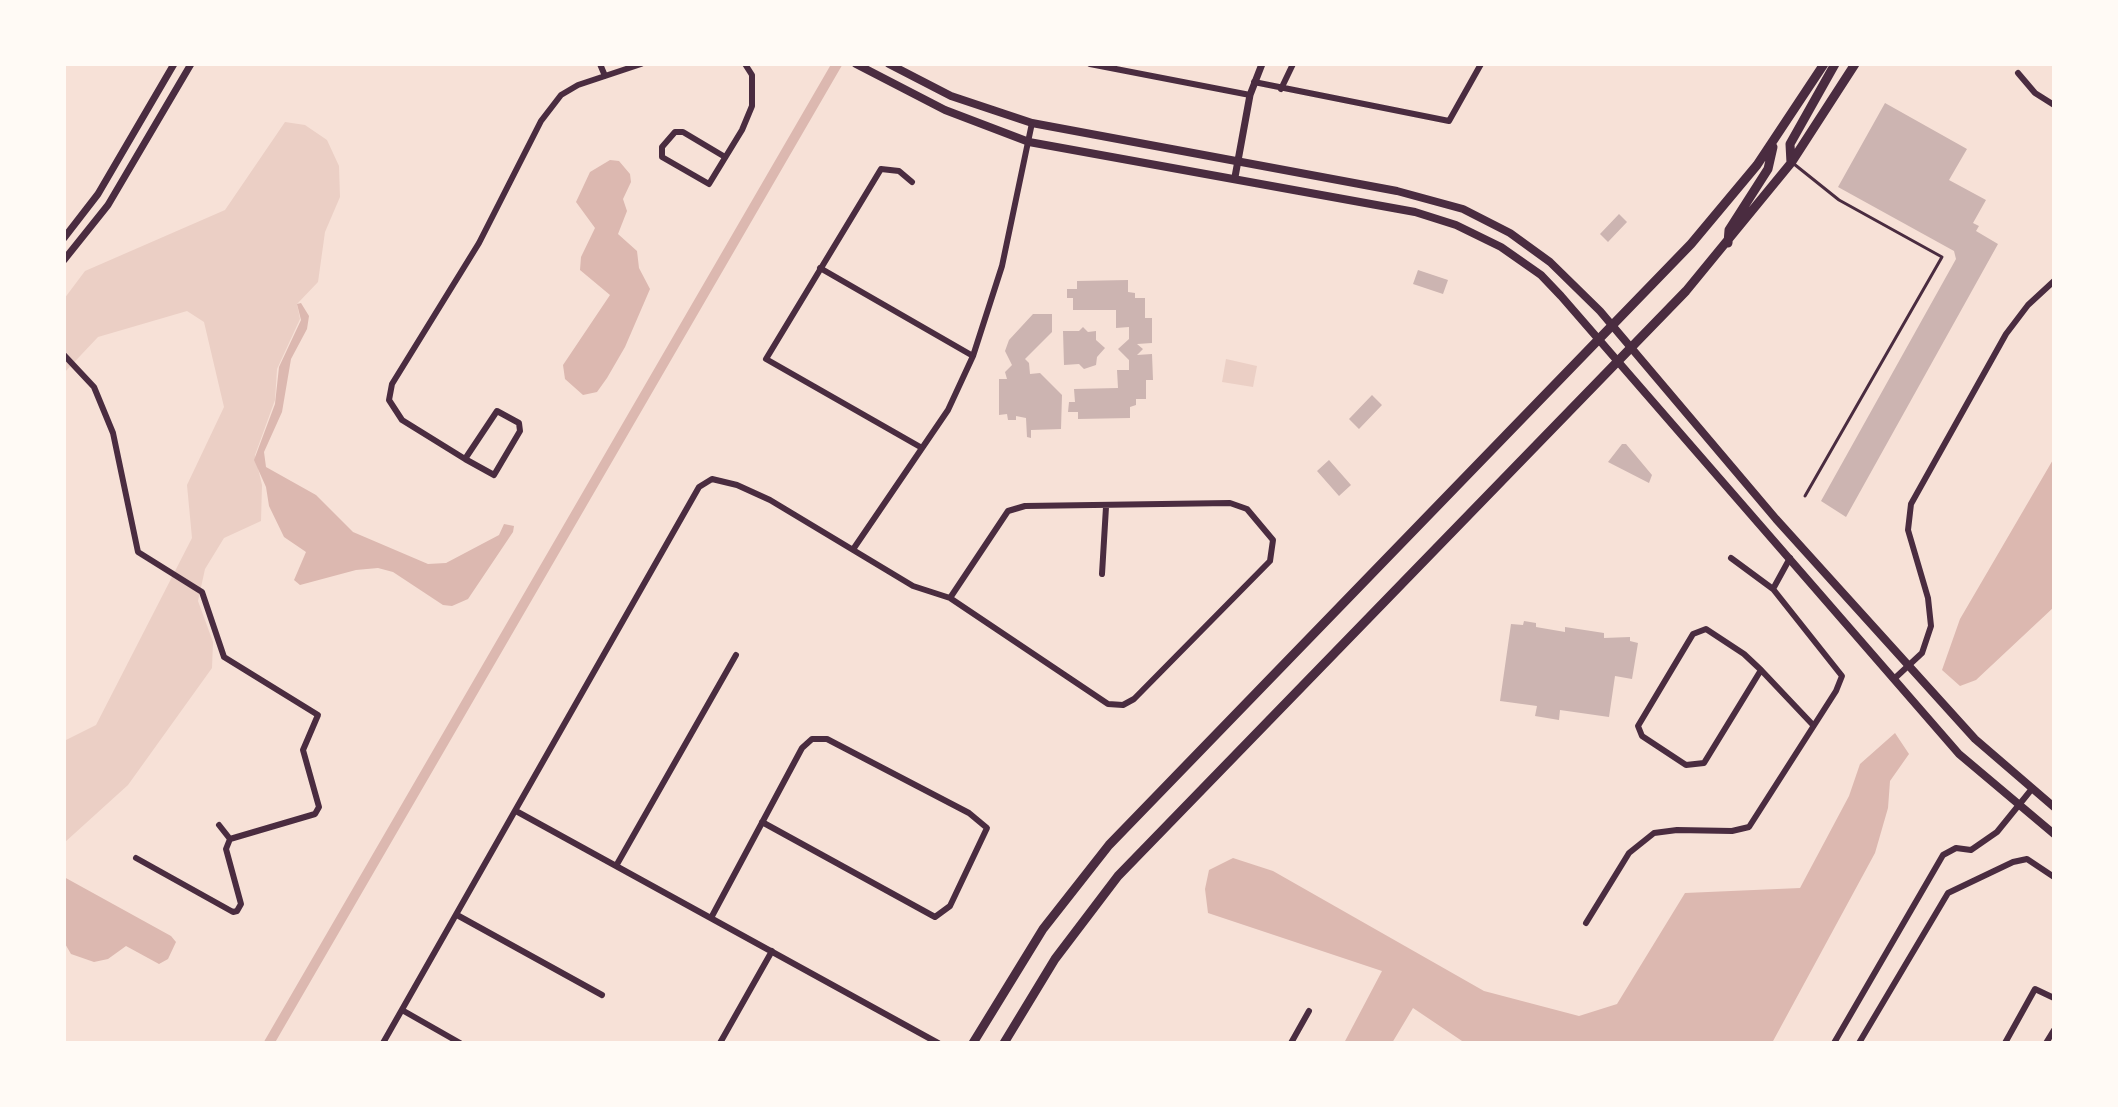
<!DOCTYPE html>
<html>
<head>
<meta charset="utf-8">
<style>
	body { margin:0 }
	#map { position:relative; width:2118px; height:1107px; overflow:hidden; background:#f7e1d7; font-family:"Fira Sans Condensed",sans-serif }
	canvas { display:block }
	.frame { position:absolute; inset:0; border:66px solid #fffaf5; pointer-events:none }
</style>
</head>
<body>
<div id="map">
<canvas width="2118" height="1107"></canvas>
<div class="frame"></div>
</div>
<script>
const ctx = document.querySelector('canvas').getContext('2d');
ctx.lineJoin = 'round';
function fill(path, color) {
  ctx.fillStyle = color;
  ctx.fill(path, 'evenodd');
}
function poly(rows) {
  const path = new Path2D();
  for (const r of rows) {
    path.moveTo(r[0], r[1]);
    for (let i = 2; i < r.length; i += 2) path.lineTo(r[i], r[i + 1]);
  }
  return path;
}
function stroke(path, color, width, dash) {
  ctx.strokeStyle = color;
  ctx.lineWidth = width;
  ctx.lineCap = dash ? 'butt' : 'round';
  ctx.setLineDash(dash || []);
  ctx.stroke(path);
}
fill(poly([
	[285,122,305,125,327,140,339,166,340,197,325,232,318,282,297,304,300,319,277,369,275,400,255,455,262,485,261,521,224,538,205,569,198,601,213,642,212,668,128,785,64,843,64,741,96,725,192,538,187,485,224,407,204,322,187,311,98,337,64,373,64,299,85,271,225,210],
	[1226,359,1257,366,1253,387,1222,382]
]), '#ebcfc5');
fill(poly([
	[610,160,619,161,630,174,631,182,623,199,627,211,618,234,637,251,639,268,650,289,625,347,607,378,597,392,583,395,565,379,563,365,610,295,580,270,581,257,595,228,576,202,590,172],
	[301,303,309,316,307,329,291,359,282,412,264,452,266,467,316,495,353,532,428,564,446,563,499,535,504,524,514,526,513,532,468,599,452,606,443,605,393,572,378,568,356,570,300,585,294,580,306,552,284,537,269,506,266,487,254,460,275,404,279,367,301,320,297,304],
	[2054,458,2054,607,1976,680,1960,686,1942,670,1960,619],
	[1895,733,1909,754,1890,781,1888,808,1875,853,1772,1043,1465,1043,1413,1008,1392,1043,1344,1043,1382,971,1208,913,1205,889,1209,870,1233,858,1273,871,1484,991,1579,1016,1617,1004,1685,893,1800,888,1849,796,1860,764],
	[64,877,171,936,176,942,168,959,159,964,126,946,108,959,94,962,71,954,64,942]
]), '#dcb8b0');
stroke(poly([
	[269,1043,837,64]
]), '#dcb8b0', 10);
fill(poly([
	[1885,103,1967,149,1949,180,1986,200,1973,223,1979,226,1976,231,1998,244,1846,517,1821,501,1956,259,1954,251,1838,187],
	[1619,214,1627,222,1608,242,1600,234],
	[1418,270,1448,280,1443,294,1413,284],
	[1128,280,1128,292,1135,293,1135,298,1145,298,1145,318,1152,318,1152,343,1137,344,1143,349,1137,355,1152,354,1153,380,1146,380,1146,399,1136,399,1136,405,1130,407,1130,418,1078,419,1078,412,1068,412,1069,402,1075,402,1074,389,1118,388,1117,370,1129,370,1129,360,1118,349,1129,339,1129,327,1116,328,1116,310,1073,310,1073,298,1067,298,1067,289,1077,289,1077,281],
	[1033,314,1052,314,1052,332,1025,359,1029,363,1030,374,1040,373,1062,395,1061,429,1031,430,1031,438,1027,437,1026,418,1016,416,1016,420,1008,420,1007,414,999,415,999,379,1007,379,1005,372,1012,365,1005,351,1009,340],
	[1083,327,1088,332,1096,331,1096,340,1105,348,1097,357,1096,365,1084,369,1079,364,1064,365,1063,331,1079,331],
	[1372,395,1382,405,1359,429,1349,419],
	[1622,444,1626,444,1652,475,1649,483,1608,462],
	[1329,460,1351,485,1339,496,1317,471],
	[1524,621,1536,623,1536,627,1565,632,1565,627,1604,633,1604,638,1630,637,1630,641,1638,643,1632,679,1615,676,1609,717,1560,710,1559,720,1535,716,1537,706,1500,701,1511,624,1523,625]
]), '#ccb4b1');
stroke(poly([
	[1794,164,1839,200,1942,257,1805,496]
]), '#4a2c40', 3);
stroke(poly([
	[600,64,605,76],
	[1090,64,1250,95],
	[2018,73,2035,93,2054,105],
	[1254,82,1449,121,1481,64],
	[1281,89,1293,64],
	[725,157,683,132,675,132,662,147,662,157,709,184,742,130,752,106,752,75,745,64],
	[912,182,899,171,881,169,766,359,922,448],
	[820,268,973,356],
	[64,355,94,387,113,433,138,552,202,592,224,657,318,715,303,750,319,807,315,814,230,839,226,849,241,904,237,911,233,912,136,858],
	[465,459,497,411,519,423,520,431,494,475,465,459,402,420,389,400,392,384,479,243,541,121,561,95,578,85,641,64],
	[854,548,948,410,973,356,1002,266,1032,123],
	[1102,574,1106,507],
	[1773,589,1790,558],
	[1761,670,1704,763,1686,765,1642,736,1638,726,1693,634,1706,629,1744,654,1761,670,1813,725],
	[1894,679,1922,653,1931,626,1928,598,1908,530,1911,504,2006,334,2028,305,2054,281],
	[516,811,938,1043],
	[219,825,230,839],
	[616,866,736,655],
	[457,915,602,995],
	[711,918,802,748,812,739,827,739,969,813,987,828,950,906,935,917,762,822],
	[1586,923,1629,853,1654,833,1677,830,1732,831,1749,827,1836,691,1842,676,1773,589,1731,558],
	[402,1010,460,1043],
	[383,1043,699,487,712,479,737,485,770,500,913,586,950,598,1108,704,1123,705,1134,699,1270,561,1273,540,1247,509,1230,503,1025,506,1008,511,950,598],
	[720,1043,772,951],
	[1291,1043,1309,1011],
	[1834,1043,1943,855,1956,848,1971,850,1997,832,2031,790],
	[1859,1043,1948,893,2013,862,2027,859,2054,877],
	[2005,1043,2035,989,2054,998],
	[2046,1043,2054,1030]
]), '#4a2c40', 6);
stroke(poly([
	[1235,177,1250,95,1262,64],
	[64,238,98,194,174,64],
	[64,260,108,205,191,64]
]), '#4a2c40', 7);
stroke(poly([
	[856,64,945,110,1029,142,1415,212,1456,225,1501,247,1541,275,1561,296,1959,754,2054,834],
	[889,64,951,96,1032,123,1397,191,1463,209,1510,233,1550,262,1600,311,1776,519,1975,739,2054,807]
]), '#4a2c40', 8);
stroke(poly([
	[1791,163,1790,144,1835,64],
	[1728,243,1729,230,1768,169,1773,147],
	[973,1043,1043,929,1109,845,1691,244,1757,165,1824,64],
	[1004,1043,1055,959,1118,876,1686,291,1791,163,1855,64]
]), '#4a2c40', 9);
</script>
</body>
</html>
